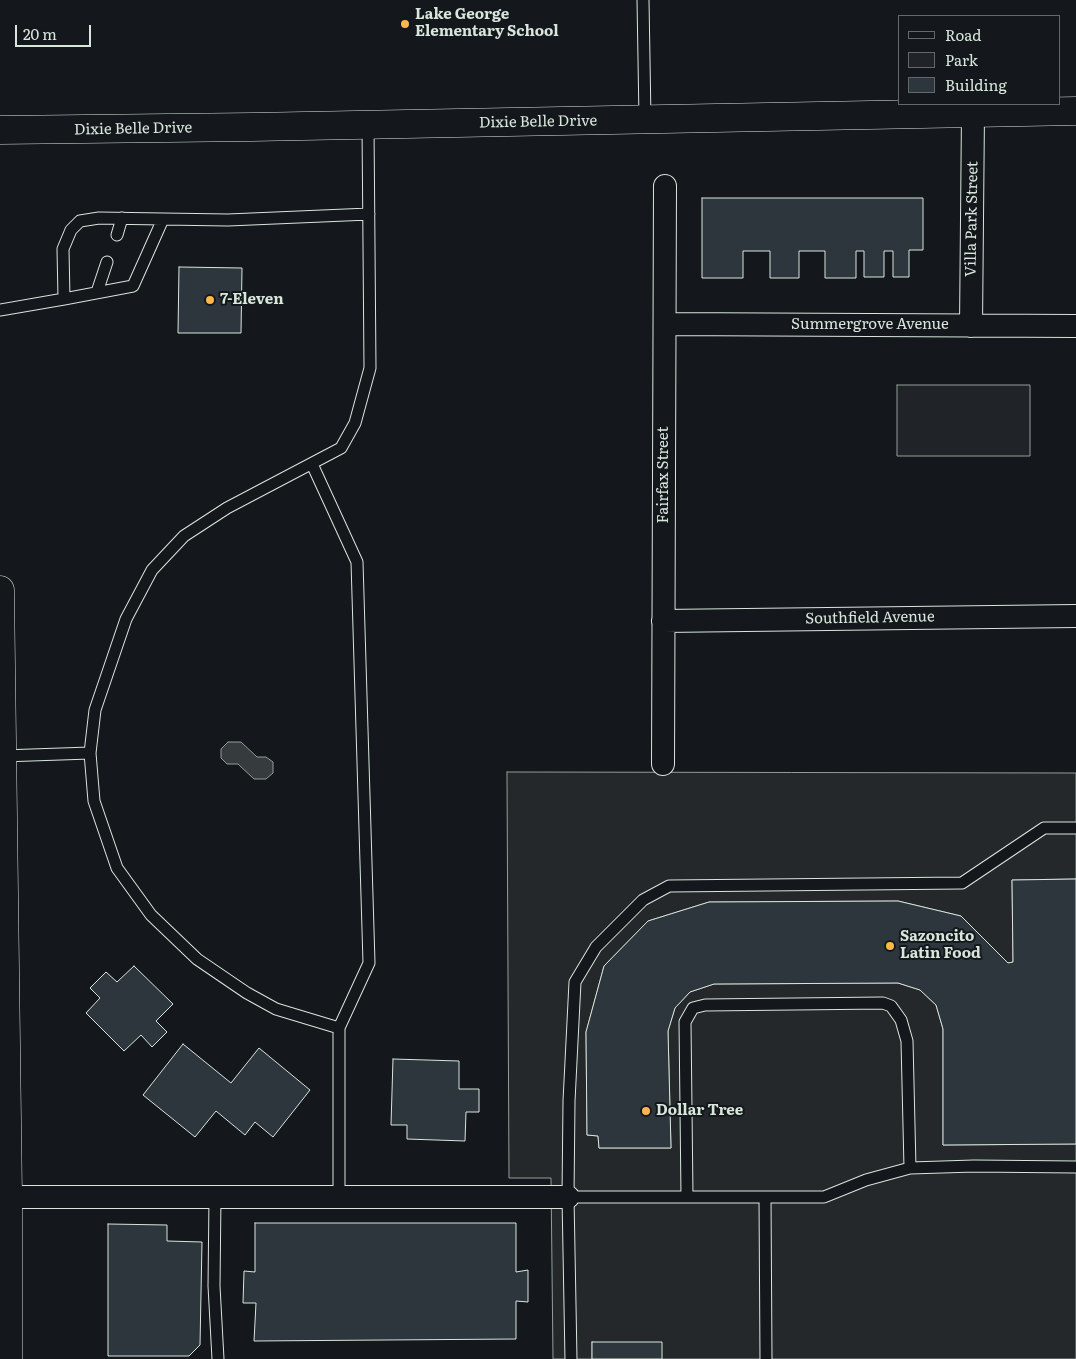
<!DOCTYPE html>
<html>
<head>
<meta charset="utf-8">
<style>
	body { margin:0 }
	#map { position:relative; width:1076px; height:1359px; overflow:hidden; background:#14181c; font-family:Literata,serif }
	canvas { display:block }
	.legend { position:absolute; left:898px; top:15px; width:162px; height:90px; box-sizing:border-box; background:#14181c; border:1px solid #626a69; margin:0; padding:6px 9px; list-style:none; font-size:15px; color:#d8e6dc }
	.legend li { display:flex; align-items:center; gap:10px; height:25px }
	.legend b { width:25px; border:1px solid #626a69 }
	.scale { position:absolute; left:15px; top:25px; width:76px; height:22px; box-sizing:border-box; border:2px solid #d8e6dc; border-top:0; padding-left:6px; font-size:15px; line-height:18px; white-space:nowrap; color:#d8e6dc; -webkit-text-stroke:4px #14181c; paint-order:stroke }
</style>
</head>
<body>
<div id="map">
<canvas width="1076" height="1359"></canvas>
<ul class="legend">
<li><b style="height:6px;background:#14181c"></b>Road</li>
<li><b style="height:14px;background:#202428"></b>Park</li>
<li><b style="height:14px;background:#2c363c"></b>Building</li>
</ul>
<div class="scale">20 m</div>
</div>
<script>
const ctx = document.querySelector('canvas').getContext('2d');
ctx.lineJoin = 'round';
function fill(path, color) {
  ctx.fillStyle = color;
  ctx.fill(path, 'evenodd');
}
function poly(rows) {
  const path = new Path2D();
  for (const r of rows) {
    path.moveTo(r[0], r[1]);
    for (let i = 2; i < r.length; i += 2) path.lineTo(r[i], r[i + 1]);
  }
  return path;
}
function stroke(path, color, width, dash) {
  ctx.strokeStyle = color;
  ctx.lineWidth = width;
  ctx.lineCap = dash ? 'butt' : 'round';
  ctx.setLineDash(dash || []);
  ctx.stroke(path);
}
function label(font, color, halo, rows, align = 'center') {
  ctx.font = font + ' Literata,serif';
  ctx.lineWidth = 4;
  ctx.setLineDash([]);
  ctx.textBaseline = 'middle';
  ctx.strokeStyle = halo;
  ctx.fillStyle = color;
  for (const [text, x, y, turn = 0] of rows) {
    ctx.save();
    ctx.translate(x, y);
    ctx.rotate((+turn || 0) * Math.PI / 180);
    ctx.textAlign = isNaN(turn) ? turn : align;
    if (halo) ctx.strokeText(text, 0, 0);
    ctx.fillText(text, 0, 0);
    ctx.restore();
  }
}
const green = poly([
	[897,385,1030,385,1030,456,897,456,897,385]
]);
fill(green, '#202428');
stroke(green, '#939e99', 1);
const parking = poly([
	[507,772,1076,773,1076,879,1012,880,1013,962,1008,963,961,916,898,901,709,902,648,921,604,966,586,1032,587,1135,598,1136,599,1148,671,1148,668,1031,675,1008,690,992,714,984,898,983,920,990,936,1005,943,1029,943,1145,1076,1144,1076,1359,662,1359,592,1342,592,1359,553,1359,551,1178,509,1178,507,772]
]);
fill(parking, '#24282b');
stroke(parking, '#939e99', 1);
const water = poly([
	[228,742,241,742,257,757,266,757,273,762,273,773,266,779,254,779,238,764,227,764,221,758,221,749,228,742]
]);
fill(water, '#363b3e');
stroke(water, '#939e99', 1);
const building = poly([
	[702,198,923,198,923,250,909,250,909,277,893,277,893,251,884,251,884,277,864,277,864,251,856,251,856,278,825,278,825,251,799,251,799,278,770,278,770,251,743,251,743,278,702,278,702,198],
	[179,267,242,268,241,333,178,333,179,267],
	[1076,879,1076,1144,943,1145,943,1029,936,1005,920,990,898,983,714,984,690,992,675,1008,668,1031,671,1148,599,1148,598,1136,587,1135,586,1032,604,966,648,921,709,902,898,901,961,916,1008,963,1013,962,1012,880,1076,879],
	[134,966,173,1004,156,1021,167,1032,152,1047,141,1035,124,1051,86,1013,100,998,90,988,106,972,117,982,134,966],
	[183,1044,231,1083,259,1048,310,1090,273,1137,255,1122,245,1135,216,1111,195,1137,143,1095,183,1044],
	[393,1059,459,1061,459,1089,479,1089,479,1112,466,1112,465,1141,407,1139,407,1125,391,1125,393,1059],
	[255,1223,516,1223,516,1272,528,1270,528,1302,516,1301,516,1339,254,1341,256,1303,243,1303,244,1271,255,1272,255,1223],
	[108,1224,167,1225,167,1241,202,1242,200,1345,189,1356,108,1356,108,1224],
	[592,1342,662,1342,662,1359,592,1359,592,1342]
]);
fill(building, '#2c363c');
stroke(building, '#d8e6dc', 1);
const lane = poly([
	[643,0,645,119],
	[117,235,122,218],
	[97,292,107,262],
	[64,299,133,286,163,219],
	[0,310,64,299,63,249,71,230,80,221,99,218,228,220,369,214],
	[312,464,357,562,369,963,339,1028],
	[2,756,90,753],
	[215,1197,214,1286,218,1359],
	[339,1197,339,1028,276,1009,247,993,197,959,151,915,117,868,94,801,90,753,95,710,126,619,152,570,184,536,227,508,341,448,355,423,370,368,368,125],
	[568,1197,824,1197,866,1180,910,1168,974,1166,1076,1167],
	[687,1197,685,1022,693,1008,705,1005,883,1003,891,1006,901,1020,907,1041,910,1168],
	[765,1197,766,1359],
	[571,1359,568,1197,569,1101,575,982,596,947,643,900,669,886,962,883,1044,828,1076,828]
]);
const street = poly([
	[665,324,1076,326],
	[971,326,973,112],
	[663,621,1076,616],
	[663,764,665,186],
	[8,1197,568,1197]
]);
const secondary = poly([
	[0,130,252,127,1076,111],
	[0,590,8,1197,8,1359]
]);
stroke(lane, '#d8e6dc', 13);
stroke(street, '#d8e6dc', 24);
stroke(secondary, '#d8e6dc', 29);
stroke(lane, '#14181c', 11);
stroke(street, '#14181c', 22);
stroke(secondary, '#14181c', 28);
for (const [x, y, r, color] of [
	[405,24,5,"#ffb74d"],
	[210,300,5,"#ffb74d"],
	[890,946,5,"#ffb74d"],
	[646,1111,5,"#ffb74d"]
]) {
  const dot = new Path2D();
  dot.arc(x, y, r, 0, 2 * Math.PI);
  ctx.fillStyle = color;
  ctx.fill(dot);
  stroke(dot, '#14181c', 2);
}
label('bold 15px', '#d8e6dc', '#14181c', [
	["Lake George",415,15],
	["Elementary School",415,32],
	["7-Eleven",220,300],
	["Sazoncito",900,937],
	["Latin Food",900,954],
	["Dollar Tree",656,1111]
], 'left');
label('15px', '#d8e6dc', '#14181c', [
	["Dixie Belle Drive",538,122,-1],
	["Dixie Belle Drive",133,129,-1],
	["Villa Park Street",972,219,-89],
	["Summergrove Avenue",870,325],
	["Fairfax Street",664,475,-90],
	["Southfield Avenue",870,618,-1]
]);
</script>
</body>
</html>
